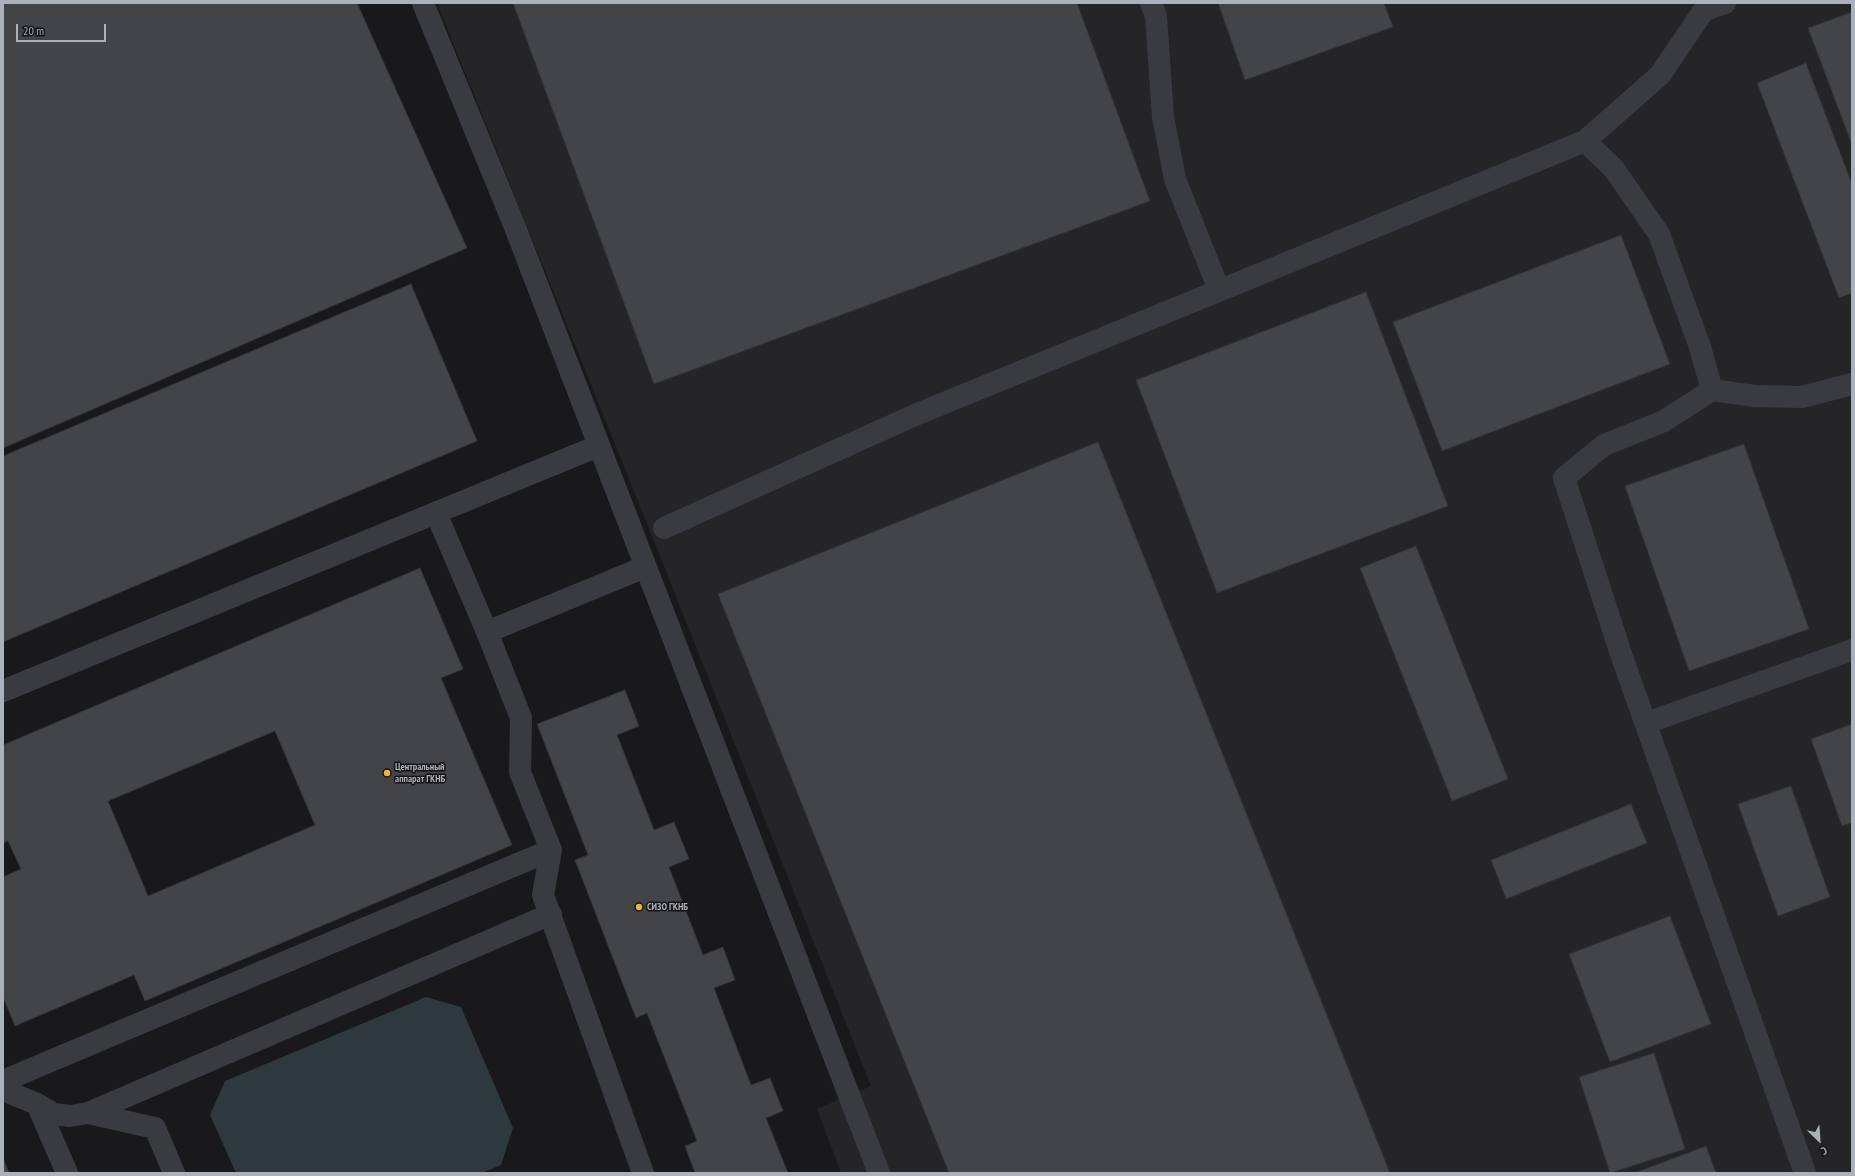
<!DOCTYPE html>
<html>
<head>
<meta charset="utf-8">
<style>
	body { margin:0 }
	#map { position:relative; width:1855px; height:1176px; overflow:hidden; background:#19191b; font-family:"PT Sans Narrow",sans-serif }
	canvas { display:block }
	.frame { position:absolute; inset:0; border:4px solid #abb0ba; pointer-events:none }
	.north { position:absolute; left:1799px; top:1120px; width:40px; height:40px; -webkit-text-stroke:3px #141416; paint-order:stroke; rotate:155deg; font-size:11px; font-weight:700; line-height:16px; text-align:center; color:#abb0ba }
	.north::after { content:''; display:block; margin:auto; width:14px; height:18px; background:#abb0ba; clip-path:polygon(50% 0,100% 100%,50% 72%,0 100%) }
	.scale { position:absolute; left:16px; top:24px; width:90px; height:18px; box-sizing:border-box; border:2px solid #abb0ba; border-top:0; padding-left:5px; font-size:12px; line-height:14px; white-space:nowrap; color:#abb0ba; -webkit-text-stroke:3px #141416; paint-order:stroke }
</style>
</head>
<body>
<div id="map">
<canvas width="1855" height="1176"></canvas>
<div class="frame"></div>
<div class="north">С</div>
<div class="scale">20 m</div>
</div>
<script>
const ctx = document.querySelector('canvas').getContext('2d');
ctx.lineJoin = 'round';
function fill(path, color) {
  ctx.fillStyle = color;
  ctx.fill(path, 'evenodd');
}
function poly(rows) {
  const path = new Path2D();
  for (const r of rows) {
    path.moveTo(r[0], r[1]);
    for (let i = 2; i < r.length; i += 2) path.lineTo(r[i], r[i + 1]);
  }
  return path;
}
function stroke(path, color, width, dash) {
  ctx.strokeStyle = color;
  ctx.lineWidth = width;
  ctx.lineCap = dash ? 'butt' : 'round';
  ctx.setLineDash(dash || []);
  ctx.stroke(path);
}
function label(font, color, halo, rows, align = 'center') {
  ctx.font = font + ' "PT Sans Narrow",sans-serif';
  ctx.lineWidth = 3;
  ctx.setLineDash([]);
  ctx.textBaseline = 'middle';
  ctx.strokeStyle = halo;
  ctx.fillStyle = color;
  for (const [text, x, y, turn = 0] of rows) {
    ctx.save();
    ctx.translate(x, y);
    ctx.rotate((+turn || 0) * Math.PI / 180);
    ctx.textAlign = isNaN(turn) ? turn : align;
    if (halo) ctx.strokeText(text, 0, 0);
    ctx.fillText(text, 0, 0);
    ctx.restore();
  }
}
fill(poly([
	[437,3,1852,3,1852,1173,841,1173,817,1109,871,1086,656,546]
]), '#252528');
fill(poly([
	[426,997,461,1007,513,1128,501,1165,482,1173,236,1173,210,1115,225,1081]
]), '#2e383f');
const building = poly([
	[3,3,357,3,467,248,3,448,3,3],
	[513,3,1077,3,1150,201,654,384,513,3],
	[1218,3,1384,3,1393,27,1245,80,1218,3],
	[1852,12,1852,145,1808,28,1852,12],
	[1806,63,1852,184,1852,293,1839,298,1757,83,1806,63],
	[1621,235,1670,364,1442,451,1393,322,1621,235],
	[411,284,477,441,3,642,3,456,411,284],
	[1366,292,1448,506,1217,593,1136,380,1366,292],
	[1098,442,1390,1173,949,1173,718,594,1098,442],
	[1744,444,1809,629,1689,671,1625,486,1744,444],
	[1416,546,1508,779,1452,801,1360,568,1416,546],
	[420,568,463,669,441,678,512,845,145,1001,134,975,15,1026,3,997,3,877,21,869,8,841,3,843,3,745,420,568],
	[275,731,315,825,148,896,108,801,275,731],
	[625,690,639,726,617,735,654,830,674,822,689,859,669,867,703,955,723,947,735,980,714,988,751,1085,770,1078,783,1111,766,1118,788,1173,695,1173,685,1146,697,1141,647,1013,636,1018,575,860,588,855,537,724,625,690],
	[1852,724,1852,823,1842,826,1811,739,1852,724],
	[1791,786,1830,897,1778,916,1738,804,1791,786],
	[1631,804,1647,843,1506,899,1491,860,1631,804],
	[1670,916,1711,1024,1610,1062,1569,954,1670,916],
	[1654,1053,1685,1149,1610,1173,1579,1077,1654,1053],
	[1706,1146,1716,1173,1634,1173,1706,1146],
	[3,1158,9,1173,3,1173,3,1158]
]);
fill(building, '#434448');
stroke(building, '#333337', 1);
stroke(poly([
	[423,3,515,227,879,1173],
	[1151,3,1156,16,1163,117,1175,179,1219,290],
	[1585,141,1660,75,1704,10,1725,3],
	[1712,390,1755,396,1802,397,1852,384],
	[436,513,487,632,521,718,520,772,551,850,543,895,643,1173],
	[664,528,915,415,1585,141,1614,169,1659,234,1700,347,1712,390,1664,421,1604,445,1564,478,1622,657,1805,1173],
	[487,632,645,567],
	[3,691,598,446],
	[1646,723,1852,650],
	[3,1081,551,850],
	[3,1090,37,1104,54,1114,70,1116,88,1113,155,1128,174,1173],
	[37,1104,67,1173],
	[88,1113,551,914]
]), '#3a3b40', 22);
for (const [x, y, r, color] of [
	[387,773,4,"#f1b43a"],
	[639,907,4,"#f1b43a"]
]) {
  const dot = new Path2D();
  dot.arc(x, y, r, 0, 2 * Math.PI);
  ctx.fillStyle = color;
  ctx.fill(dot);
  stroke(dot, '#141416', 1.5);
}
label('bold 10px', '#abb0ba', '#141416', [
	["Центральный",395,767],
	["аппарат ГКНБ",395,779],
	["СИЗО ГКНБ",647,907]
], 'left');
</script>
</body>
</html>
